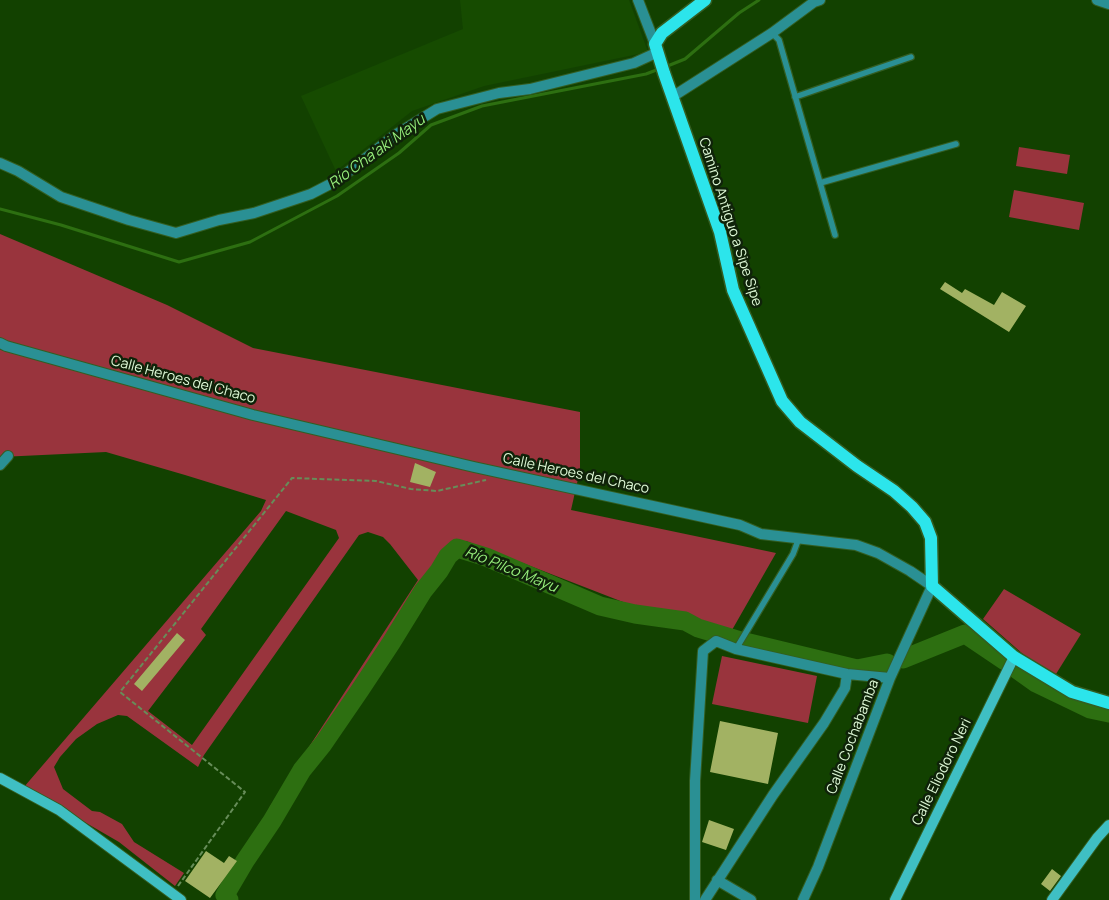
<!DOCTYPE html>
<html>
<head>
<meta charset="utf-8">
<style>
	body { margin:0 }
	canvas { display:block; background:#124100 }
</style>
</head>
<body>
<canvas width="1109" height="900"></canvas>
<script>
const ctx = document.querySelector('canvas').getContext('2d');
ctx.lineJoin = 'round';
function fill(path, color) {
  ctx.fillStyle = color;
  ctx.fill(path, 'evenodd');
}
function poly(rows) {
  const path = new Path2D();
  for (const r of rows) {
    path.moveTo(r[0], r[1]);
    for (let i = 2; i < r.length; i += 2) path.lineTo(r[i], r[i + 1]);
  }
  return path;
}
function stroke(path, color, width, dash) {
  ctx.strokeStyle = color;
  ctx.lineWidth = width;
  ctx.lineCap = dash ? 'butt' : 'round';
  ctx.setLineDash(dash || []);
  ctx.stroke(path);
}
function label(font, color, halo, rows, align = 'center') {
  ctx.font = font + ' Manrope,sans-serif';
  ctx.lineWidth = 5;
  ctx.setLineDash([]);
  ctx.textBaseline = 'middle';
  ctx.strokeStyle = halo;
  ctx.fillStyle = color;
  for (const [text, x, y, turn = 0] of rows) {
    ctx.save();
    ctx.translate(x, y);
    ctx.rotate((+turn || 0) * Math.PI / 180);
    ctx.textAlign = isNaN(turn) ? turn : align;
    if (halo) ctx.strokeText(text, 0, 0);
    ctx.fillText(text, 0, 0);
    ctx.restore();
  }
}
fill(poly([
	[460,0,629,0,648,52,484,86,412,111,336,171,301,96,463,29]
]), '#164b00');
fill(poly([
	[1019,147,1070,155,1067,174,1016,166],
	[1014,190,1084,203,1079,230,1009,217],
	[0,234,167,305,253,348,580,412,580,470,571,510,776,553,728,637,623,602,466,541,458,543,423,591,391,643,323,744,302,770,272,821,269,808,418,580,390,544,383,537,368,532,359,535,204,755,198,767,127,716,118,715,97,724,76,739,60,757,54,767,63,789,92,811,100,812,122,824,134,842,184,873,175,886,119,842,24,787,261,511,266,500,185,475,106,452,0,457],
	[286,511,336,530,339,538,192,745,148,711,206,635,201,629],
	[1004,589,1081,634,1056,674,1032,662,983,619],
	[722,656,817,676,808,723,712,704]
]), '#99343d');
stroke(poly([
	[665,67,685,59,739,13,759,0],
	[0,209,61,225,179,262,250,242,337,196,399,153,431,125,482,106,646,74,659,69]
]), '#2d6f11', 3);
stroke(poly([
	[903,659,965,634,1005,661],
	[1015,668,1036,683,1090,709,1109,713],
	[229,900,225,895,245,861,272,821,302,770,323,744,360,690,391,643,423,591,439,571,448,556,457,548,486,557,600,606,635,614,685,621,698,628,741,641,857,669,887,663]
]), '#2d6f11', 19);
fill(poly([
	[945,282,962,293,965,289,994,305,1002,292,1026,306,1009,332,940,289],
	[415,463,436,472,430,487,410,482],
	[177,633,185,640,142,691,134,684],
	[720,721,778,733,768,784,710,772],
	[709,820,734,829,726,850,702,842],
	[206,851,224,863,229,856,237,861,210,898,185,881],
	[1052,869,1061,876,1050,891,1041,884]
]), '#a2b263');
const lane = poly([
	[772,33,779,40,835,235],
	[795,97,911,57],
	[820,183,956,144],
	[736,649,793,554,799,538]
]);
const street = poly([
	[638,0,655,44],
	[1097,0,1109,4],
	[672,97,772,33,814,2,820,0],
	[0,163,18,171,61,197,129,220,176,233,219,220,254,213,311,194,338,180,395,135,437,109,499,93,530,89,634,63,658,52],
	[0,343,6,346,253,415,474,467,740,525,761,534,856,545,878,553,910,571,932,586,890,678,818,867,803,900],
	[0,465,8,456],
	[717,880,751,900],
	[695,900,695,781,703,651,716,641,736,649,847,674,890,678],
	[705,900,773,795,824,723,845,688,847,674]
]);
const secondary = poly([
	[0,778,59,810,181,900],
	[895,900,1014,657],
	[1052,900,1097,838,1109,825]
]);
const primary = poly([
	[705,0,662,33,655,44,664,73,720,232,733,290,782,401,800,422,857,466,894,491,912,507,925,522,931,538,932,586,1014,657,1072,692,1109,703]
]);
stroke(lane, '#335e22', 8);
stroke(street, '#335e22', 12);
stroke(secondary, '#335e22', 12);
stroke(primary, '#335e22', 15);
stroke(poly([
	[178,886,245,792,120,692,292,478,376,481,411,489,437,491,486,480]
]), '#678d59', 2, [5, 2.5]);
stroke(lane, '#2a9094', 5.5);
stroke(street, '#2a9094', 10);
stroke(secondary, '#3fbfc3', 10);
stroke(primary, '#2ce5eb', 12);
label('14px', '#def8d6', '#0f2309', [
	["Camino Antiguo a Sipe Sipe",730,222,72],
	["Calle Heroes del Chaco",183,380,15],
	["Calle Heroes del Chaco",576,474,12],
	["Calle Cochabamba",853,737,-69],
	["Calle Eliodoro Neri",942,772,-64]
]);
label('italic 15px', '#96ed7b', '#0f2309', [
	["Río Cha'aki Mayu",377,152,-36],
	["Río Pilco Mayu",511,570,22]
]);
</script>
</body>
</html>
